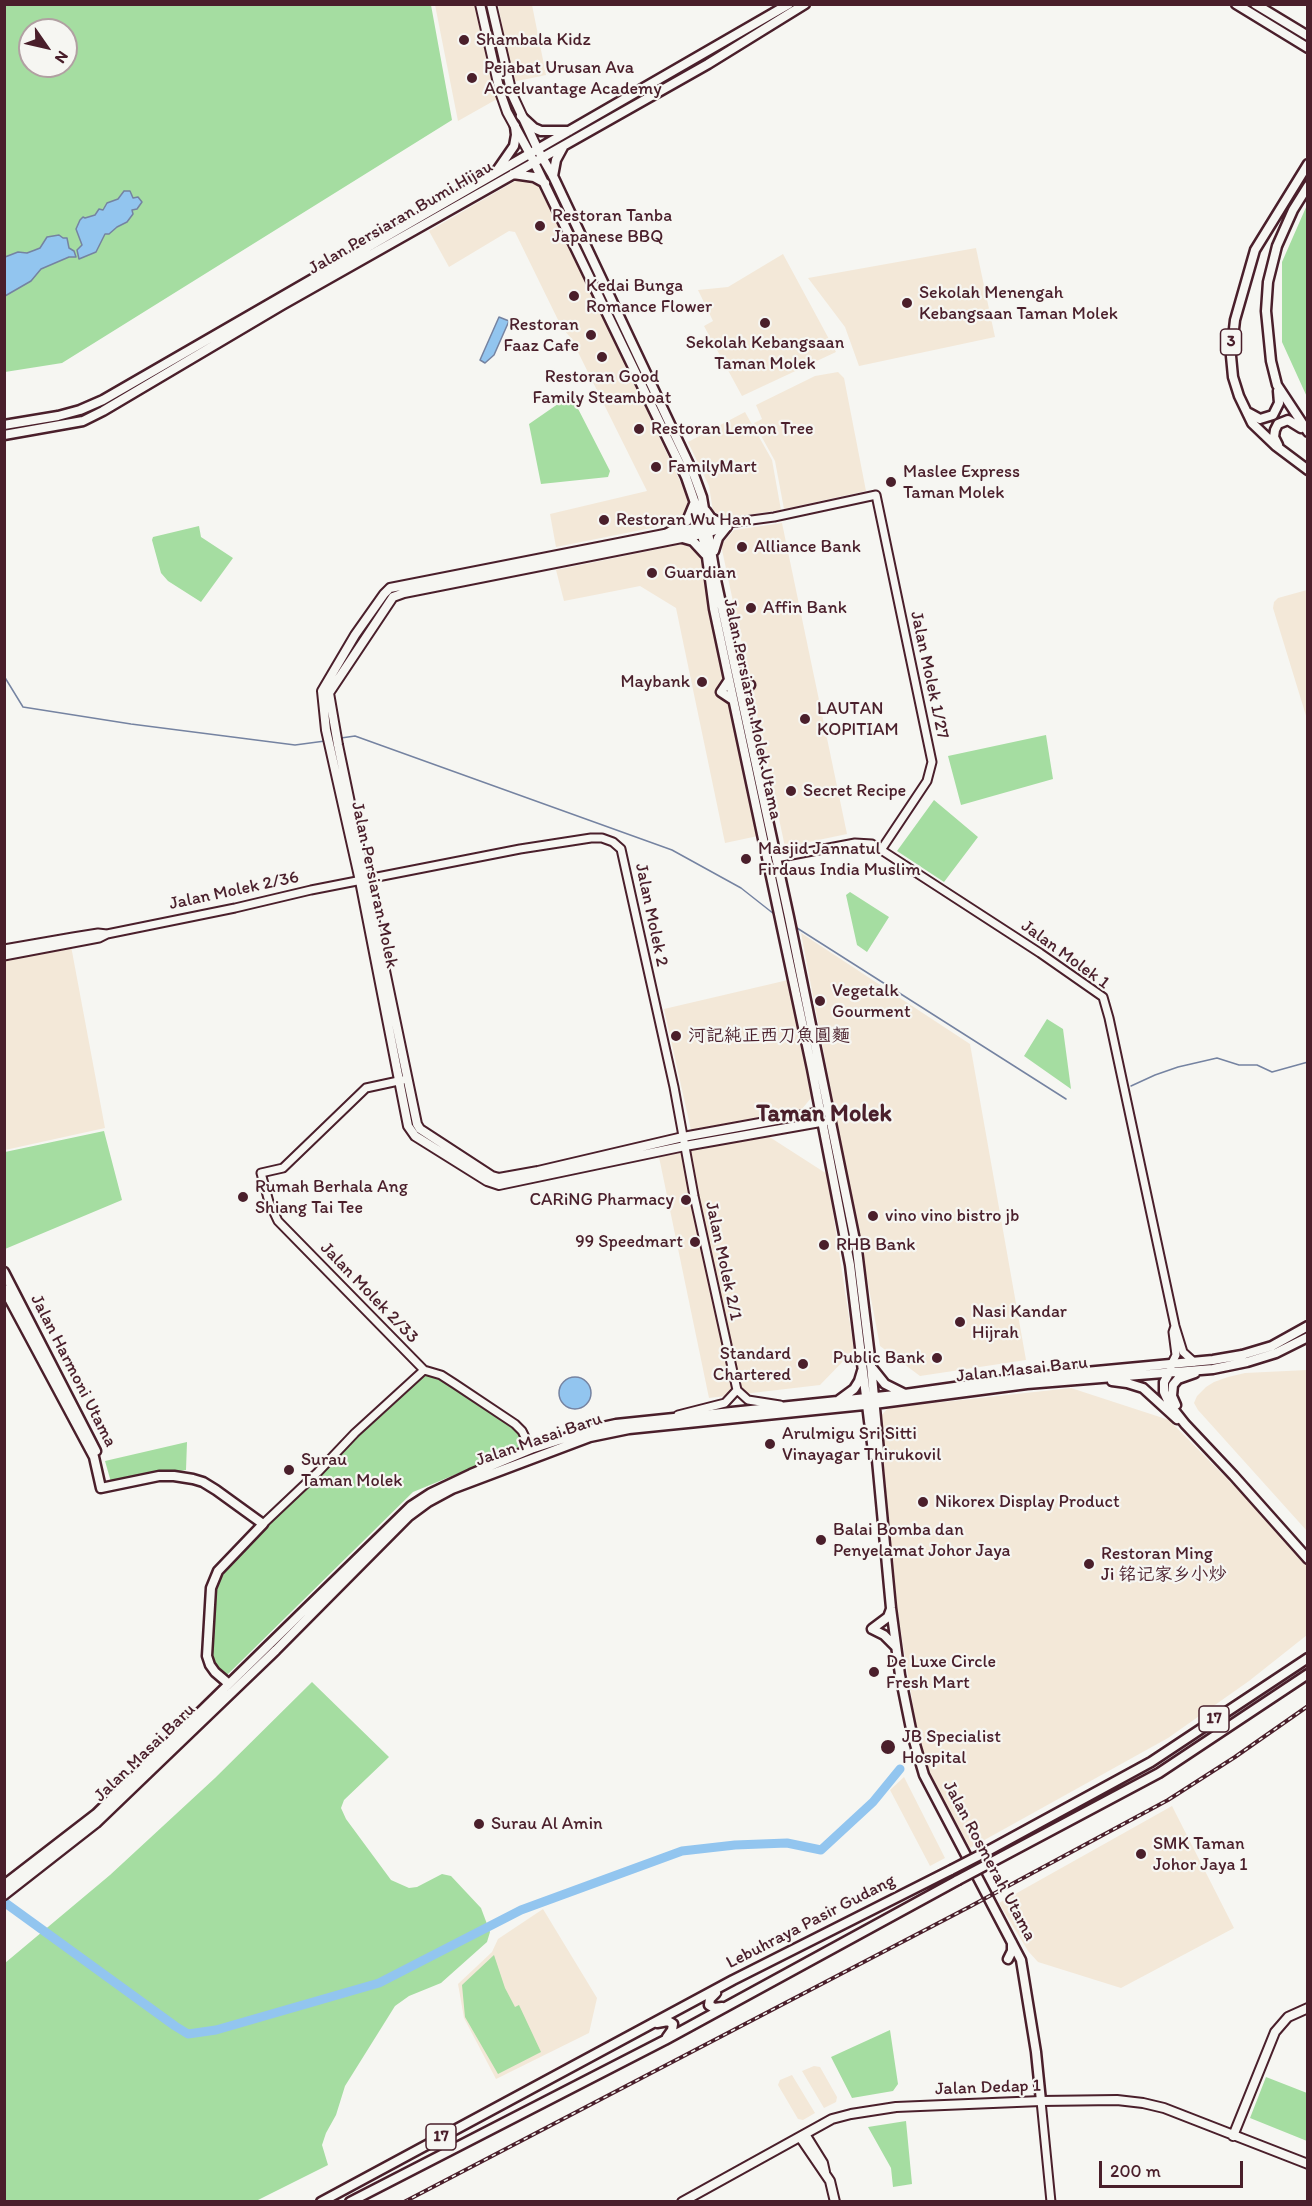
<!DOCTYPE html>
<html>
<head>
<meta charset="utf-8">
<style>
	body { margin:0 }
	#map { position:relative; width:1312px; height:2206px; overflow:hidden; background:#f6f6f2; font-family:Itim,sans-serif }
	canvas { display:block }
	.frame { position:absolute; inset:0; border:6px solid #4a1f2b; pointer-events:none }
	.north { position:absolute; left:18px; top:18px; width:60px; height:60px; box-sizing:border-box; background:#f6f6f2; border:2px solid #b1a0a2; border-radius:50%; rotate:124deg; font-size:16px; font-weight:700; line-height:24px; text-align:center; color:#4a1f2b }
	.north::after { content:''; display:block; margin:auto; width:21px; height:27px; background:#4a1f2b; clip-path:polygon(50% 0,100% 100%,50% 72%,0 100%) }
	.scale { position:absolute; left:1099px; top:2161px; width:144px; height:27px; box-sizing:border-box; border:3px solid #4a1f2b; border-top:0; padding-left:8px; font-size:18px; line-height:21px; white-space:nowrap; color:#4a1f2b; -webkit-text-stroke:4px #f6f6f2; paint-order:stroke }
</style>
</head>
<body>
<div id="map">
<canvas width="1312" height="2206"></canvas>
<div class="frame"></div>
<div class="north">N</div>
<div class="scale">200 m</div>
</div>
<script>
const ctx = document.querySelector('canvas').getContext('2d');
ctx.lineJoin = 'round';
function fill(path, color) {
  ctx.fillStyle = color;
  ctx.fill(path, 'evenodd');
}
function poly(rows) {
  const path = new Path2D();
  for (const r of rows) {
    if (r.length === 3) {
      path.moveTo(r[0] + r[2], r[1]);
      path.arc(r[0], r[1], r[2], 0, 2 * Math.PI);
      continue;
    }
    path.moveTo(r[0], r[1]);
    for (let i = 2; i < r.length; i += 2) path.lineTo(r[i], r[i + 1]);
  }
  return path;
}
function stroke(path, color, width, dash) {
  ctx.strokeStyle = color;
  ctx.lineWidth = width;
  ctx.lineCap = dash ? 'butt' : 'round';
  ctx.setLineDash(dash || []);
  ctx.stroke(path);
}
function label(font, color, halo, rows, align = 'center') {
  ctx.font = font + ' Itim,"LXGW WenKai TC",sans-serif';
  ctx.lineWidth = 4.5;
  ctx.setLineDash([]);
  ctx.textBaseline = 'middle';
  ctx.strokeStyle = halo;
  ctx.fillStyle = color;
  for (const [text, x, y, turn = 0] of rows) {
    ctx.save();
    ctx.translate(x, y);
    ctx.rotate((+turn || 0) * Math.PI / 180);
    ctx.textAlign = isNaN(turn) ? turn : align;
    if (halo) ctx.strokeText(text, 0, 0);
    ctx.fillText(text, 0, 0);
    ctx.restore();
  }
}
fill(poly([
	[435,5,476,5,497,99,458,121],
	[498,5,532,5,546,75,513,82],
	[517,180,540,185,688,498,687,512,676,523,556,547,550,514,647,491,571,338,562,328,515,232,509,231,449,267,429,231],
	[976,248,995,337,859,366,845,327,808,278],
	[783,254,836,352,742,396,704,326,713,321,698,290,728,287],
	[838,372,844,378,866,491,784,509,775,461,754,423,762,419,756,405,815,376],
	[745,412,772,460,781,510,725,518,713,511,709,486,688,442],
	[782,523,847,834,785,847,721,545,734,530],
	[683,544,700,553,758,836,725,843,676,608,640,586,564,601,556,570],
	[1307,590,1308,590,1307,719,1273,608,1274,602,1278,598],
	[801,933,970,1044,1026,1360,920,1376,880,1346],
	[71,946,105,1128,5,1150,4,960],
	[788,980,811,1098,802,1109,691,1130,664,1009],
	[768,1136,827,1174,854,1350,820,1385,709,1398,659,1157],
	[1307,1370,1308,1370,1307,1531,1198,1410,1194,1403,1197,1396,1206,1387,1214,1382,1228,1377,1245,1373],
	[1071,1388,1169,1420,1254,1506,1307,1566,1307,1635,1249,1681,1168,1738,970,1848,927,1770,920,1748,897,1608,879,1418,888,1408],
	[904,1777,945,1858,930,1866,890,1790],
	[1172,1806,1234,1928,1121,1988,1038,1962,1028,1951,999,1903],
	[543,1909,597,1998,589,2033,496,2079,464,2018,458,1984,492,1952,498,1939],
	[814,2066,820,2067,837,2097,836,2102,824,2108,802,2071],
	[792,2075,815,2113,803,2120,798,2119,778,2085,780,2080]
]), '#f3e8d8');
fill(poly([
	[5,5,431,5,452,120,62,363,5,372],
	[30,30,66,30,66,66,30,66],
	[1307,205,1307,397,1282,342,1282,262],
	[568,397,572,397,610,471,608,477,541,484,529,424],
	[199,526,201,537,233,558,201,602,168,581,161,573,152,540,153,537],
	[1046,735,1053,779,961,805,948,756],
	[934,800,978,837,944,882,897,851],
	[850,892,889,917,867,952,857,945,846,895],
	[1047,1019,1063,1029,1071,1089,1024,1056],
	[104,1131,122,1200,5,1249,5,1152],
	[421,1375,433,1376,454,1385,518,1431,522,1447,413,1492,227,1675,214,1664,211,1652,215,1591,227,1567,380,1412],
	[187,1442,186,1470,111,1482,105,1461],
	[312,1682,389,1757,344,1800,341,1808,346,1819,391,1880,409,1888,417,1887,442,1874,451,1876,481,1908,490,1932,487,1942,441,1983,409,1996,395,2006,345,2086,336,2115,326,2133,322,2145,328,2165,256,2201,5,2201,5,1963,110,1875,215,1778],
	[494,1955,505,1988,515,2007,519,2005,541,2052,498,2074,465,2017,462,1985],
	[890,2030,898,2084,893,2091,852,2098,831,2057],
	[1266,2077,1307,2093,1307,2141,1250,2118],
	[906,2121,912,2184,893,2187,891,2168,868,2127]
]), '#a5dda1');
const water = poly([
	[124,191,130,191,133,198,138,197,142,202,137,209,132,210,133,214,127,222,117,227,109,234,105,234,96,252,79,259,77,250,82,245,76,229,80,220,83,217,85,218,95,215,99,209,103,210,107,203,118,199,124,191],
	[59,235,63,238,67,238,69,248,74,251,76,257,69,257,41,269,31,281,5,296,5,257,18,252,27,253,35,250,40,248,47,237,59,235],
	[499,317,509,321,494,355,485,363,480,360,499,317],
	[575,1393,16]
]);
fill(water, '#92c5ef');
stroke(water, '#7583a1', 1.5);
stroke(poly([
	[4,676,23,707,131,724,295,745,325,741],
	[341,738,355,736,672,850,741,888,774,914],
	[797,928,1066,1099],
	[1131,1086,1155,1075,1178,1067,1217,1058,1239,1065,1257,1065,1272,1072,1308,1062]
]), '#7583a1', 1.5);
stroke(poly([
	[4,1902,175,2026,188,2034,216,2030,379,1983,521,1910,682,1851,735,1845,787,1843,821,1850,873,1802,900,1769]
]), '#92c5ef', 9);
const tertiary = poly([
	[707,526,774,517,876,495,932,762,927,781,881,850],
	[708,533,728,527],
	[776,858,855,843,872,844,1040,953,1103,997,1109,1018,1175,1326,1183,1352,1194,1362],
	[4,949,73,937,98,933,107,934],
	[4,956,99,938,107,934,235,908,311,890,520,849,591,838,602,838,613,842,621,849,623,858,674,1087,694,1196,737,1390,748,1400,780,1405],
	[403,1080,366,1088,283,1168,261,1173,269,1202,278,1221,424,1370],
	[1172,1363,1176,1355,1173,1332,1175,1326],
	[424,1370,441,1375,455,1384,515,1424,522,1431,531,1449],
	[678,1415,725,1403,737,1390],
	[263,1524,318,1472,355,1433,424,1370],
	[1041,2101,1051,2202]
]);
const secondary = poly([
	[480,4,500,92,507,112,530,154],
	[491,4,512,94,538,150],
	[705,526,390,588,384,594,355,635,322,691,326,730,360,881,408,1126,415,1136,487,1181,499,1185,685,1146,826,1121],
	[707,533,404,593,393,597,329,693,338,745,417,1124,420,1129,492,1176,499,1178,538,1171,683,1137,826,1111],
	[805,2134,823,2163,825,2172],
	[1233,2136,1275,2032,1288,2017,1308,2008],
	[800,2137,830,2181,835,2202],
	[682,2202,832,2119,851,2114,896,2107,1041,2101,1117,2100,1143,2103,1164,2108,1308,2164]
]);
const primary = poly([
	[1236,4,1308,48],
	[1255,4,1308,36],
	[521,116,534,128,541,131,569,131],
	[538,150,553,176,694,475,702,497,716,580,789,917,857,1250,871,1365,879,1451,877,1460],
	[530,154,686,477,695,503,707,557,714,609,812,1069,850,1265,869,1421,873,1451,877,1460,891,1608,900,1675,912,1734,924,1775,1021,1960,1036,2052,1041,2101],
	[496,172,514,146,516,135,515,126],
	[513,174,534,177,545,183],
	[553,176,556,160,563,147],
	[4,425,58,416,80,410,103,400,789,4],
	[4,435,83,421,103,411,282,305,708,64,805,4],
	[706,511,711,518,722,524],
	[668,533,687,521,694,504],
	[679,537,693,541,705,554],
	[714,551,718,538,726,528],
	[738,676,744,684,750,685,744,690,742,696],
	[729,680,721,692,733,700],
	[4,1272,96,1451],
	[4,1289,94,1457,101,1488,159,1476,174,1476,193,1479,203,1482,216,1490,263,1524,218,1571,211,1588,207,1656,210,1665,215,1672,229,1684],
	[873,1369,885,1384,905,1394],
	[1171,1370,1164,1382,1164,1392,1170,1405,1185,1424,1234,1476,1308,1559],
	[1112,1381,1127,1383,1143,1388,1177,1419],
	[839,1400,854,1389,859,1381,862,1371],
	[1176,1405,1172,1396,1173,1385,1178,1379,1195,1373],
	[891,1609,888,1617,872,1629,884,1635,896,1647],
	[4,1885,96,1814,411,1506,431,1493,471,1474,531,1449,593,1429,616,1424,905,1394,1011,1379,1213,1360,1242,1355,1272,1346,1308,1326],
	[4,1895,96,1823,276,1650,409,1516,428,1502,452,1489,590,1437,629,1429,874,1404,1027,1384,1213,1369,1247,1362,1276,1353,1308,1337],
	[1008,1959,1012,1951,1012,1943]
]);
const trunk = poly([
	[1308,164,1255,250,1235,320,1231,356,1233,377,1239,396,1252,423,1276,446,1308,470],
	[1308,186,1293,210,1277,246,1268,282,1266,311,1271,361,1277,385,1308,432],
	[1249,413,1260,419,1273,415,1279,403,1278,391],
	[1278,445,1274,437,1275,430,1278,424,1288,420,1301,428],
	[984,1853,1151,1762,1308,1658],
	[990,1863,1159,1773,1308,1674],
	[716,1993,710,1999,709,2005,714,2008,722,2007],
	[657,2023,668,2021,673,2024,672,2030,667,2037],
	[321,2202,733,1980,951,1870],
	[350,2202,665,2040,958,1880]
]);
stroke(tertiary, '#4a1f2b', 11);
stroke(secondary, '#4a1f2b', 12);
stroke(primary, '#4a1f2b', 13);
stroke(trunk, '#4a1f2b', 13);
stroke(tertiary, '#f6f6f2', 7);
stroke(secondary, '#f6f6f2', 8);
stroke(primary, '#f6f6f2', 8);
stroke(trunk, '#f6f6f2', 8);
const rail = poly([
	[404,2202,971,1906,1168,1800,1235,1757,1308,1706]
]);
stroke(rail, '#4a1f2b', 4);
stroke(rail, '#f6f6f2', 1.5, [4.5]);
const trunkBridge = poly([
	[951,1870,984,1853],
	[958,1880,990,1863]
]);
stroke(trunkBridge, '#4a1f2b', 13, []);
stroke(trunkBridge, '#f6f6f2', 8);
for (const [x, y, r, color] of [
	[464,40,6,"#4a1f2b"],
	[472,78,6,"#4a1f2b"],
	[540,226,6,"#4a1f2b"],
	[574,296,6,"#4a1f2b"],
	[907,303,6,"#4a1f2b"],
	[765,323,6,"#4a1f2b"],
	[591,335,6,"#4a1f2b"],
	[602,357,6,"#4a1f2b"],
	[639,429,6,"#4a1f2b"],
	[656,467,6,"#4a1f2b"],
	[891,482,6,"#4a1f2b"],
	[604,520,6,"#4a1f2b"],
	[742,547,6,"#4a1f2b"],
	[652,573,6,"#4a1f2b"],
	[751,608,6,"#4a1f2b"],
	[702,682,6,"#4a1f2b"],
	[805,719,6,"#4a1f2b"],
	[791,791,6,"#4a1f2b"],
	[746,859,6,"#4a1f2b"],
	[820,1001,6,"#4a1f2b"],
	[676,1036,6,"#4a1f2b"],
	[243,1197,6,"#4a1f2b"],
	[686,1200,6,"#4a1f2b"],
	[873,1216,6,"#4a1f2b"],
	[695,1242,6,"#4a1f2b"],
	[824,1245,6,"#4a1f2b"],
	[960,1322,6,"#4a1f2b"],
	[937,1358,6,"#4a1f2b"],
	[803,1364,6,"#4a1f2b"],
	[770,1444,6,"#4a1f2b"],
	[289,1470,6,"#4a1f2b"],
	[923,1502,6,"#4a1f2b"],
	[821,1540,6,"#4a1f2b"],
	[1089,1564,6,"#4a1f2b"],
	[874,1672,6,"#4a1f2b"],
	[888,1747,8,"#4a1f2b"],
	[479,1824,6,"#4a1f2b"],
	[1141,1854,6,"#4a1f2b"]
]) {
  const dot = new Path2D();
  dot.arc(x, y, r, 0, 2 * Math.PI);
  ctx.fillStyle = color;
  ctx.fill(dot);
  stroke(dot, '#f6f6f2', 2);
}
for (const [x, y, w] of [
	[1231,342,21],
	[1214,1719,30],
	[441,2137,30]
]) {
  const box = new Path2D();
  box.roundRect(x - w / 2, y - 13, w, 26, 4.5);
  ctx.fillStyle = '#f6f6f2';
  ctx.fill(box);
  stroke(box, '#4a1f2b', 1.5);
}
label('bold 16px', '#4a1f2b', null, [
	["3",1231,342],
	["17",1214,1719],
	["17",441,2137]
]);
label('18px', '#4a1f2b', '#f6f6f2', [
	["Shambala Kidz",476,40],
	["Pejabat Urusan Ava",484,68],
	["Accelvantage Academy",484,89],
	["Restoran Tanba",552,216],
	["Japanese BBQ",552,237],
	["Kedai Bunga",586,286],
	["Romance Flower",586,307],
	["Sekolah Menengah",919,293],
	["Kebangsaan Taman Molek",919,314],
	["Restoran",579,325,"right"],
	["Faaz Cafe",579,346,"right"],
	["Sekolah Kebangsaan",765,343,"center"],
	["Taman Molek",765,364,"center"],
	["Restoran Good",602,377,"center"],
	["Family Steamboat",602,398,"center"],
	["Restoran Lemon Tree",651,429],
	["FamilyMart",668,467],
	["Maslee Express",903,472],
	["Taman Molek",903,493],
	["Restoran Wu Han",616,520],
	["Alliance Bank",754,547],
	["Guardian",664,573],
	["Affin Bank",763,608],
	["Maybank",690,682,"right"],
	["LAUTAN",817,709],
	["KOPITIAM",817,730],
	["Secret Recipe",803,791],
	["Masjid Jannatul",758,849],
	["Firdaus India Muslim",758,870],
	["Vegetalk",832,991],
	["Gourment",832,1012],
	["河記純正西刀魚圓麵",688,1036],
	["Rumah Berhala Ang",255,1187],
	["Shiang Tai Tee",255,1208],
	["CARiNG Pharmacy",674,1200,"right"],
	["vino vino bistro jb",885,1216],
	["99 Speedmart",683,1242,"right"],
	["RHB Bank",836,1245],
	["Nasi Kandar",972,1312],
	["Hijrah",972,1333],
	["Standard",791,1354,"right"],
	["Chartered",791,1375,"right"],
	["Public Bank",925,1358,"right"],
	["Arulmigu Sri Sitti",782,1434],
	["Vinayagar Thirukovil",782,1455],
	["Surau",301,1460],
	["Taman Molek",301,1481],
	["Nikorex Display Product",935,1502],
	["Balai Bomba dan",833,1530],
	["Penyelamat Johor Jaya",833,1551],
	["Restoran Ming",1101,1554],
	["Ji 铭记家乡小炒",1101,1575],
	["De Luxe Circle",886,1662],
	["Fresh Mart",886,1683],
	["JB Specialist",902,1737],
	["Hospital",902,1758],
	["Surau Al Amin",491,1824],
	["SMK Taman",1153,1844],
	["Johor Jaya 1",1153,1865]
], 'left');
label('18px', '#4a1f2b', '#f6f6f2', [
	["Jalan Persiaran Bumi Hijau",401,218,-30],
	["Jalan Molek 1/27",929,675,78],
	["Jalan Persiaran Molek Utama",752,709,78],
	["Jalan Persiaran Molek",374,885,78],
	["Jalan Molek 2/36",234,891,-12],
	["Jalan Molek 2",651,915,78],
	["Jalan Molek 1",1065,955,36],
	["Jalan Molek 2/1",723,1261,78],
	["Jalan Molek 2/33",369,1293,46],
	["Jalan Masai Baru",1022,1370,-6],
	["Jalan Harmoni Utama",73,1371,63],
	["Jalan Masai Baru",539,1440,-19],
	["Jalan Masai Baru",145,1753,-44],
	["Jalan Rosmerah Utama",989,1861,62],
	["Lebuhraya Pasir Gudang",811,1922,-27],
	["Jalan Dedap 1",988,2088,-2]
]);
label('bold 24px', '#4a1f2b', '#f6f6f2', [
	["Taman Molek",824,1115]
]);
</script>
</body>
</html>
